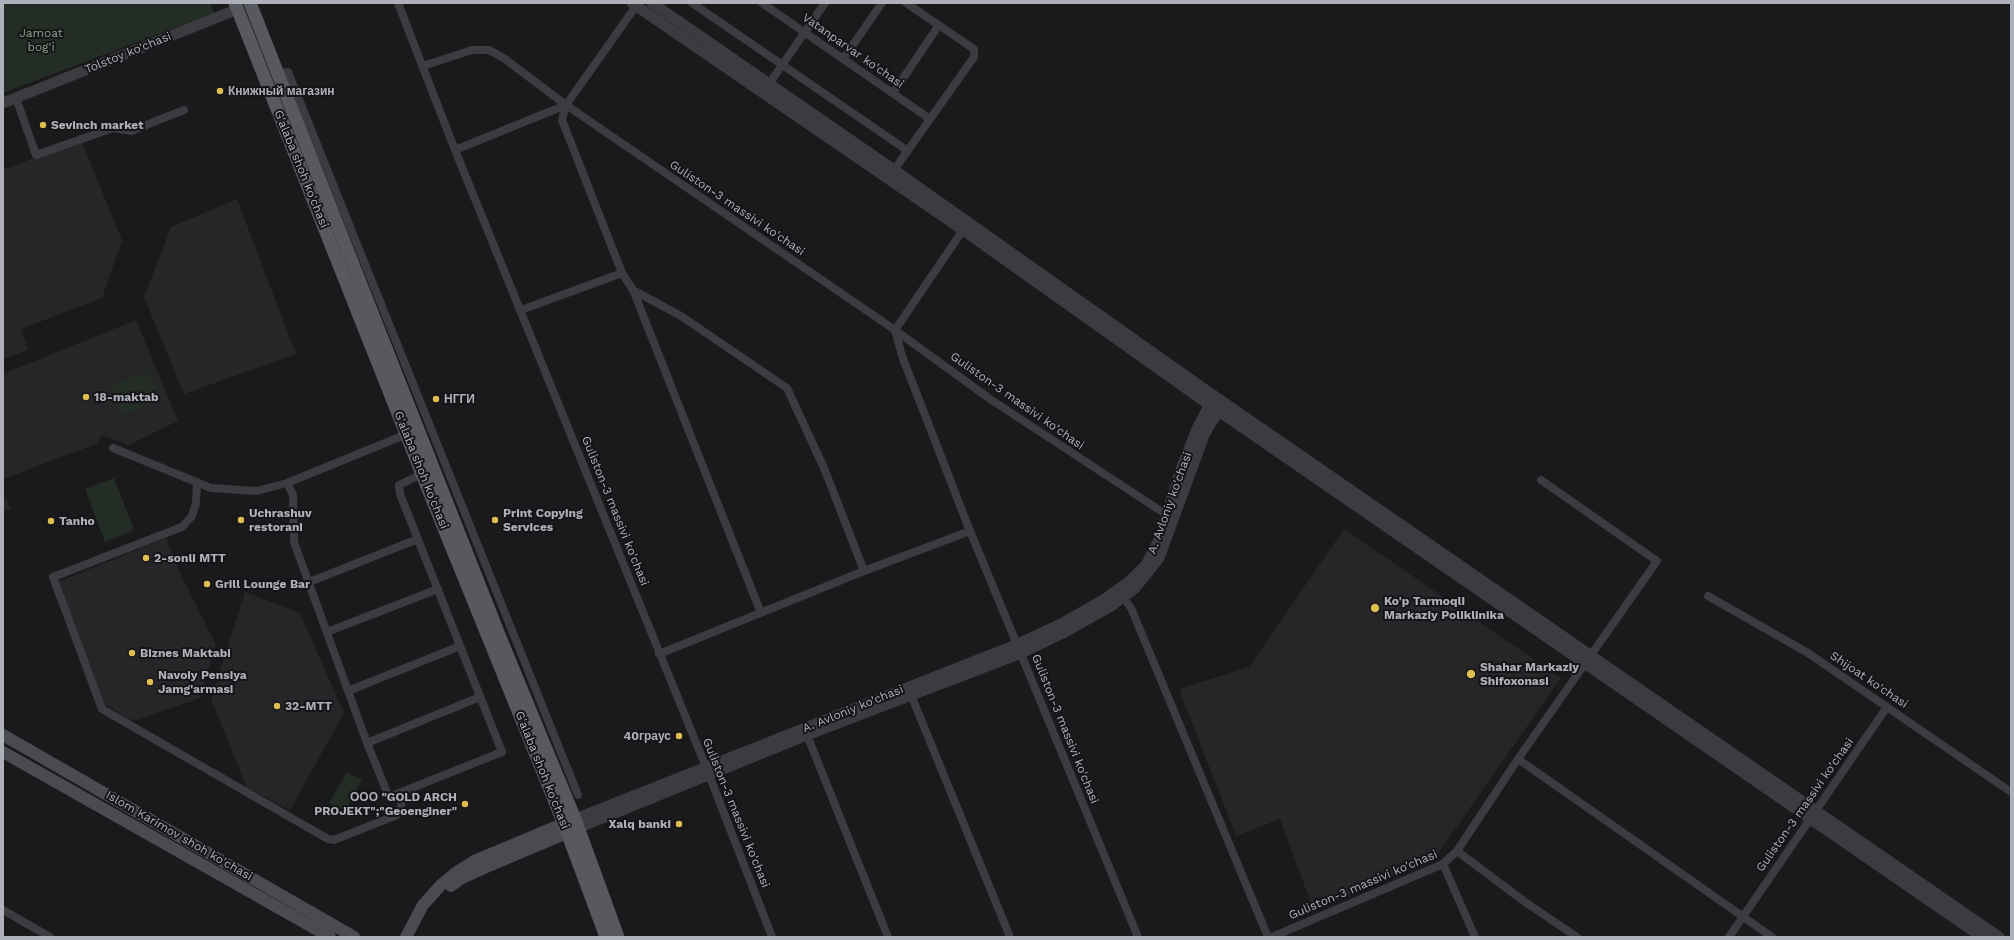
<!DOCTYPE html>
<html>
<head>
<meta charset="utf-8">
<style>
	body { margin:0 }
	#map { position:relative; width:2014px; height:940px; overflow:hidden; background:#1a1a1c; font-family:"Work Sans",sans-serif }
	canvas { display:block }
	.frame { position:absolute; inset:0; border:4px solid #aeb0ba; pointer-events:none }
</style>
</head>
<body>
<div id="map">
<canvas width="2014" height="940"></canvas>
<div class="frame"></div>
</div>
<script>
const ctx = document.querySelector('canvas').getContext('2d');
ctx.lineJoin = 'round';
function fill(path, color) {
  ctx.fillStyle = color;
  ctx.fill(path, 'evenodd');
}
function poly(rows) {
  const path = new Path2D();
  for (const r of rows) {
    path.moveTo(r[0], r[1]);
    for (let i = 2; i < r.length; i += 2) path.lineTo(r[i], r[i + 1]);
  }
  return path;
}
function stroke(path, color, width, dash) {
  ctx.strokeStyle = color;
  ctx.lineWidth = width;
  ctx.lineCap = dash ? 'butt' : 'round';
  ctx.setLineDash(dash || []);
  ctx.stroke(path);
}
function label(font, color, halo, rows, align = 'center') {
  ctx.font = font + ' "Work Sans",sans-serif';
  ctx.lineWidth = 4;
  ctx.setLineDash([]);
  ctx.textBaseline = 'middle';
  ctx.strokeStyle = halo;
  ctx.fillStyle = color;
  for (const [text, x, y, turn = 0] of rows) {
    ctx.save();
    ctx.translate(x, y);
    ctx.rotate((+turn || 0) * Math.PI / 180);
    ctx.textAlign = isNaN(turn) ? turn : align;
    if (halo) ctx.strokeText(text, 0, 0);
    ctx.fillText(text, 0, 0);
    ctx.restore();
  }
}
fill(poly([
	[81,140,122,240,102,298,21,329,28,350,3,359,3,170],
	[237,199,296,354,184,394,144,297,171,227],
	[136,320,178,421,129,445,102,435,96,444,3,479,3,374],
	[7,499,11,509,3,512,3,500],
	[1344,529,1561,678,1437,855,1314,911,1280,819,1236,836,1180,692,1182,688,1249,667],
	[166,538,182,577,216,645,200,698,137,720,127,719,104,703,58,582],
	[245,592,300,613,344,713,290,810,247,788,211,699]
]), '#262629');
fill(poly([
	[3,3,210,3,214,13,3,93],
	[148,371,160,400,123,415,111,386],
	[114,478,134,530,105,542,85,489],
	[347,772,362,780,345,811,329,803]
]), '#242c26');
stroke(poly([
	[398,3,455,150,706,767,772,937],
	[692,3,908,151],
	[762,3,930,119],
	[636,6,566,105,562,120,622,273,633,290,761,613],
	[843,59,882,3],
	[423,66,472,50,489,50,505,59,566,105,895,330,990,399,1167,515],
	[278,74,288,72,578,795],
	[769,84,825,3],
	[893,93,939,25],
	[16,98,36,155,113,128,131,131,184,110],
	[455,150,566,105],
	[894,170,974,57,974,49,906,3],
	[963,230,895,330,902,356,970,531,1138,937],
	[633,290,681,316,787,388,824,468,864,571],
	[521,310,622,273],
	[113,448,211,488,257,491,287,483,407,434],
	[197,482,196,503,192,516,182,527,53,577,102,709,328,839,334,840,397,815,400,810,404,792],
	[287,483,293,495,294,542,367,743,389,797,502,752,400,494,399,485,422,474],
	[309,582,418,539],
	[1708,596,1808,653,2011,792],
	[1123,597,1131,608,1268,937],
	[327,632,438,589],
	[659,654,864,571,970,531],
	[348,691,460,646],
	[911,695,1010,937],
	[807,735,888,937],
	[367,743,480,697],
	[1518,759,1772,937],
	[1457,851,1525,902,1577,937],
	[1443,864,1475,937],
	[3,910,50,937],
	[1272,937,1443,864,1457,851,1518,759,1657,561,1541,480],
	[1729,937,1887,707]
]), '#3c3c40', 8);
stroke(poly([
	[632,3,963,230,1197,396,1982,937],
	[652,3,894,170,1204,389,1999,937],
	[3,103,238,9],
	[575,819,1018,644,1061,624,1105,599,1130,581,1146,565,1158,542,1182,467,1197,429,1213,398],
	[578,828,807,735,1021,653,1065,632,1111,606,1135,588,1159,558,1204,435,1212,421,1223,407]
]), '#3c3c40', 11);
stroke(poly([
	[3,735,354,937],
	[3,752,330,937],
	[451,886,462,878,484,868,576,829],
	[406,937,423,905,441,885,454,874,474,861,572,820]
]), '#4a4b50', 12);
stroke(poly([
	[235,3,422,474,564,824,606,937],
	[250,3,499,635,575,819,618,937]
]), '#58595f', 13);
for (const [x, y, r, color] of [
	[220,91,4,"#debe50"],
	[43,125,4,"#debe50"],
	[86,397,4,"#debe50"],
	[436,399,4,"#debe50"],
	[241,520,4,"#debe50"],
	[495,520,4,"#debe50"],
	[51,521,4,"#debe50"],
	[146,558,4,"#debe50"],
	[207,584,4,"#debe50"],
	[1375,608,5,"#debe50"],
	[132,653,4,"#debe50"],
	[1471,674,5,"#debe50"],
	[150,682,4,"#debe50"],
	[277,706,4,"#debe50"],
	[679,736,4,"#debe50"],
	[465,804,4,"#debe50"],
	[679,824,4,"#debe50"]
]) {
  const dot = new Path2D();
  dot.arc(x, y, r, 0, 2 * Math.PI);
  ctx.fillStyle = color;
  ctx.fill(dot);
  stroke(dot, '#151517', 1.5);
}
label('12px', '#88a28c', '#151517', [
	["Jamoat",41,33],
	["bog'i",41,47]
]);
label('12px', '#aeb0ba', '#151517', [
	["Vatanparvar ko'chasi",853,51,35],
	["Tolstoy ko'chasi",128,53,-22],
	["G'alaba shoh ko'chasi",301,169,68],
	["Guliston-3 massivi ko'chasi",737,208,34],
	["Guliston-3 massivi ko'chasi",1017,401,35],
	["G'alaba shoh ko'chasi",421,470,68],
	["A. Avloniy ko'chasi",1170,503,-70],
	["Guliston-3 massivi ko'chasi",615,511,68],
	["Shijoat ko'chasi",1869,680,34],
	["A. Avloniy ko'chasi",853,709,-22],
	["Guliston-3 massivi ko'chasi",1065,729,68],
	["G'alaba shoh ko'chasi",542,770,68],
	["Guliston-3 massivi ko'chasi",1805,805,-55],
	["Guliston-3 massivi ko'chasi",736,813,68],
	["Islom Karimov shoh ko'chasi",179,836,30],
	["Guliston-3 massivi ko'chasi",1363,885,-23]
]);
label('bold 12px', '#aeb0ba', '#151517', [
	["Книжный магазин",228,91],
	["Sevinch market",51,125],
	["18-maktab",94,397],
	["НГГИ",444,399],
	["Uchrashuv",249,513],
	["restorani",249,527],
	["Print Copying",503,513],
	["Services",503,527],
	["Tanho",59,521],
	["2-sonli MTT",154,558],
	["Grill Lounge Bar",215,584],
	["Ko'p Tarmoqli",1384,601],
	["Markaziy Poliklinika",1384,615],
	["Biznes Maktabi",140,653],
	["Shahar Markaziy",1480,667],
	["Shifoxonasi",1480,681],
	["Navoiy Pensiya",158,675],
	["Jamg'armasi",158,689],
	["32-MTT",285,706],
	["40граус",671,736,"right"],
	["ООО \"GOLD ARCH",457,797,"right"],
	["PROJEKT\";\"Geoenginer\"",457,811,"right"],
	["Xalq banki",671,824,"right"]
], 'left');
</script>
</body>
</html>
